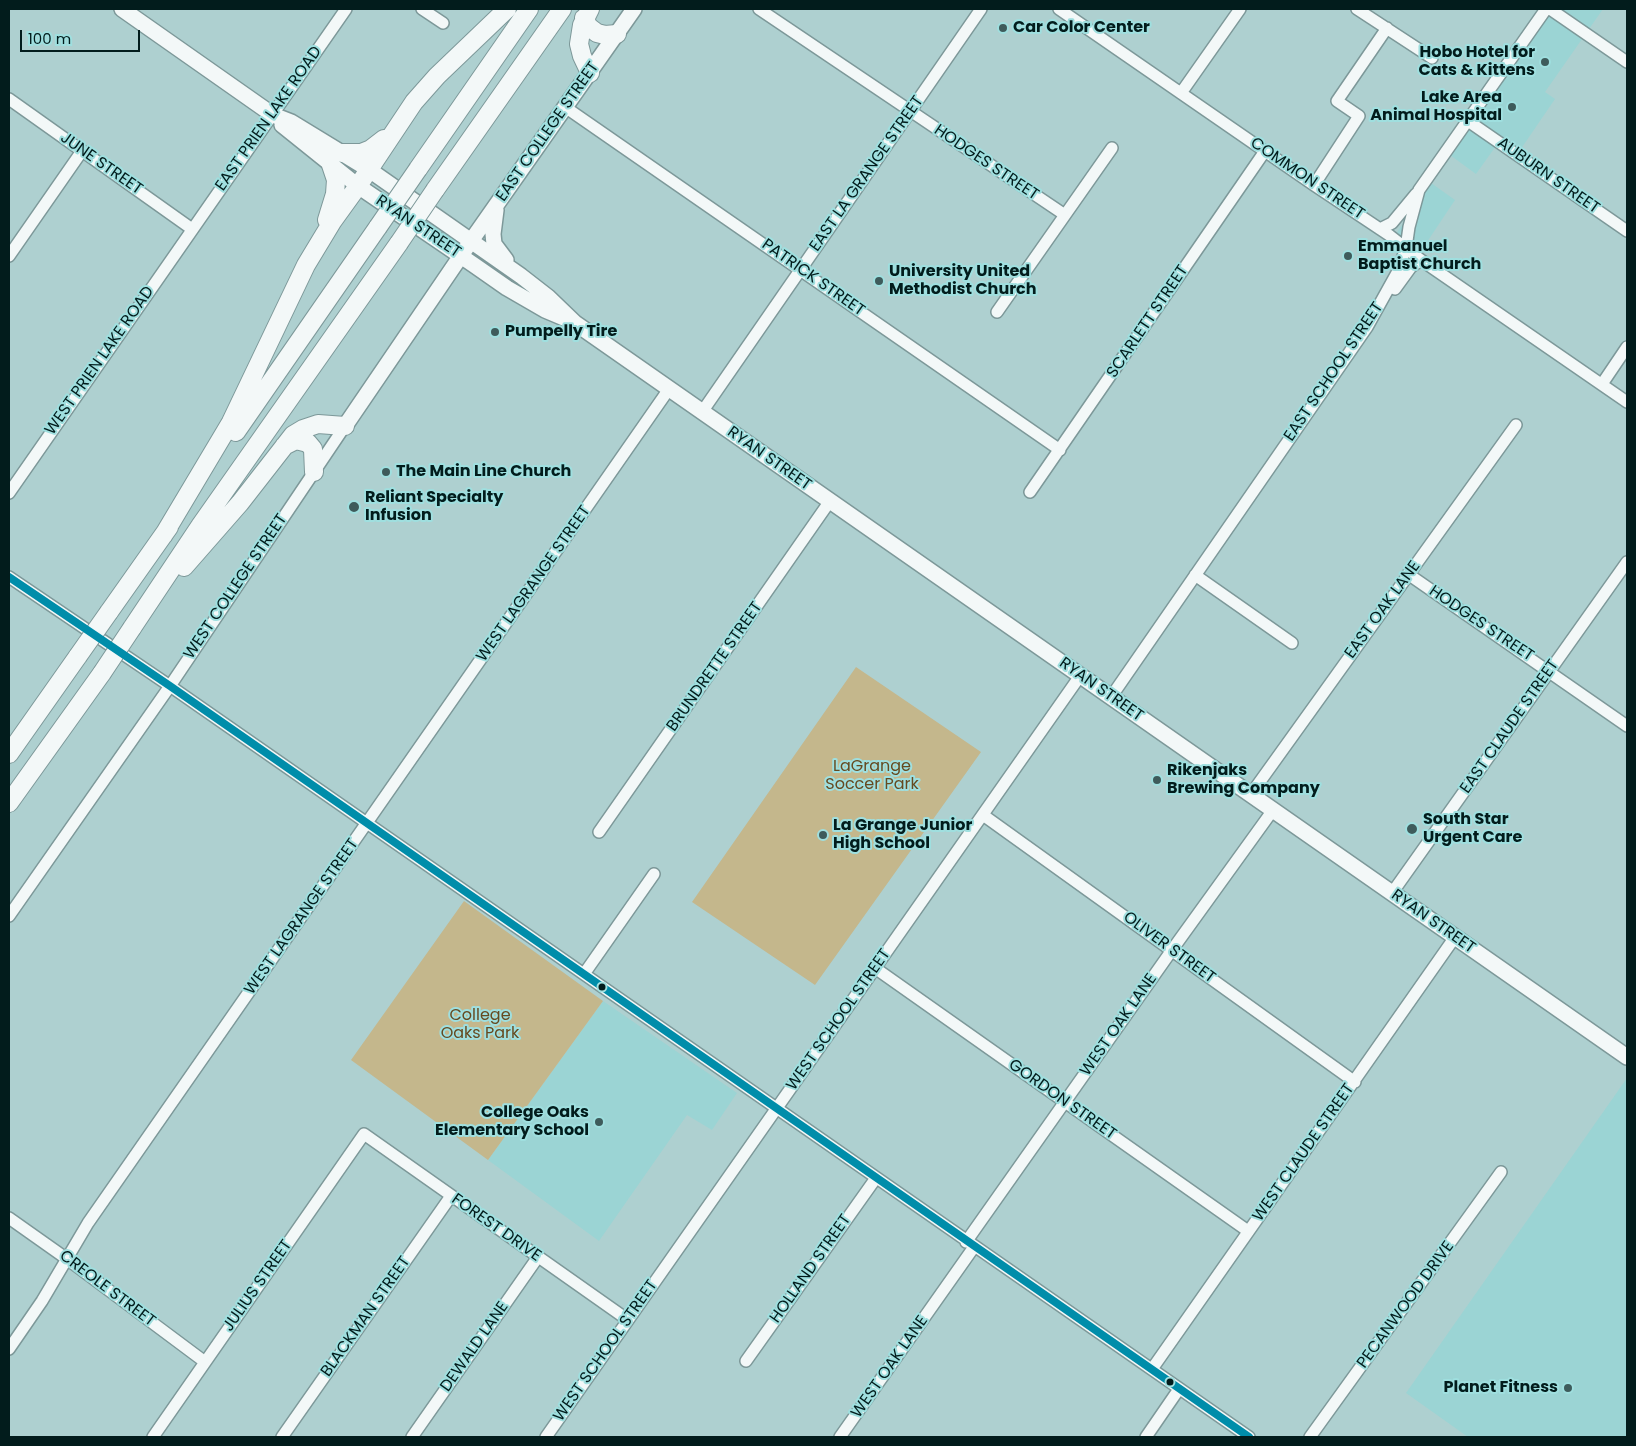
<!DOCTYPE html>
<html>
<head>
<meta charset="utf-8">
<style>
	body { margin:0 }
	#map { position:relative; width:1636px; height:1446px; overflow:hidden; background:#aed0d0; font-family:Poppins,sans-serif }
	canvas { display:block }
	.frame { position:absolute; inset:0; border:10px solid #021c1c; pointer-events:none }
	.scale { position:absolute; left:20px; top:30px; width:120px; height:22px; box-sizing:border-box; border:2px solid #021c1c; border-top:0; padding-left:6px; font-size:15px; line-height:18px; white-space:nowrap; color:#021c1c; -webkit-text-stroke:4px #9fdfdf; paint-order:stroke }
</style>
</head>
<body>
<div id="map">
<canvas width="1636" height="1446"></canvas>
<div class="frame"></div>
<div class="scale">100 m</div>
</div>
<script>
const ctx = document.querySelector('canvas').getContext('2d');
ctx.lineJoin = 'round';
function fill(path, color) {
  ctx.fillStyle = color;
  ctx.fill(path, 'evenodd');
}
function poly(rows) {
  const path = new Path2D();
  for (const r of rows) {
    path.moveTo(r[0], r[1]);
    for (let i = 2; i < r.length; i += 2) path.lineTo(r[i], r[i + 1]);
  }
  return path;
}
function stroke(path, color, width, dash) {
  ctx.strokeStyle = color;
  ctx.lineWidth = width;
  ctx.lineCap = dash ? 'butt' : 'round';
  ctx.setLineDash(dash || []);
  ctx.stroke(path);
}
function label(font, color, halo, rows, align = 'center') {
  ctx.font = font + ' Poppins,sans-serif';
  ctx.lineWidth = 4;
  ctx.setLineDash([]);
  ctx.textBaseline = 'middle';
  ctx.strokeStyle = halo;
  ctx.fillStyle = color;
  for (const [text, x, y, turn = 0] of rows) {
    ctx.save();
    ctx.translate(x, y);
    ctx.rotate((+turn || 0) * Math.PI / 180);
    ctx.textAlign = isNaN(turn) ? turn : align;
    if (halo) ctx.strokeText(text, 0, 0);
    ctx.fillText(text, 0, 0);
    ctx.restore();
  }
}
fill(poly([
	[1553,9,1603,9,1545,92,1555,99,1514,159,1496,146,1476,174,1450,155],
	[1431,183,1455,200,1421,251,1396,234],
	[603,1001,737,1093,712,1130,687,1115,599,1241,488,1160],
	[1627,1078,1627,1437,1468,1437,1406,1393]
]), '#9bd4d4');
fill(poly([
	[856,667,981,752,815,985,692,902],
	[464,901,603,1001,488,1160,351,1060]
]), '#c4b78c');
const minor = poly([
	[422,9,443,23],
	[759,9,1065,215],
	[1059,9,1314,185,1389,235,1421,260,1627,402],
	[1357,9,1432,58],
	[1550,9,1627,62],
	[1181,93,1240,9],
	[9,99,192,229],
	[565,107,1060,450],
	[1468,121,1627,231],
	[1314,185,1359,116,1337,101,1387,28],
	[1380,229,1392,223,1416,194],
	[9,256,82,151],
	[1395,289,1411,267,1421,260],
	[997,312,1112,148],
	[1602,384,1627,347],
	[702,412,981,9],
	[1030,492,1265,151],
	[9,493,346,9],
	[1408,574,1627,726],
	[1195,575,1292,643],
	[9,577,170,686,1249,1437],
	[1111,697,1367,327,1397,273,1406,248,1409,227,1419,190,1546,9],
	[1251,794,1516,425],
	[983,815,1355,1082],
	[599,832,830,501],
	[1392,893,1627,562],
	[9,916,170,686,345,426],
	[875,968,1248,1231],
	[584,974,654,874],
	[9,1218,67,1259,205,1362],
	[966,1242,1172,950,1273,810],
	[9,1349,42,1301,88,1223,669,389],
	[746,1361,876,1178],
	[1152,1369,1455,937],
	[153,1437,364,1134,628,1320],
	[282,1437,451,1196],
	[412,1437,538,1257],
	[546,1437,1080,676],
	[840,1437,974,1247],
	[1146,1437,1179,1389],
	[1310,1437,1501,1172]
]);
const major = poly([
	[122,9,273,115,291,122,368,169,521,276,548,297,575,323,1627,1057],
	[282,125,358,186,474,265,507,288,545,310,564,318],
	[496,210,493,234,494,244,506,260],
	[345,426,471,241,634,9]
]);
const highway = poly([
	[584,18,589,27,597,33,605,35,617,34],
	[590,73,582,56,579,44,582,25,590,9],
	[342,153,361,153,371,149,384,139],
	[418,169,529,9],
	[435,190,562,9],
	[327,220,335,194,336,180,331,165],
	[236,432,378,227],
	[284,446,296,440,308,443,313,449,314,472],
	[163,536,231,422,306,265,332,222,358,186,414,102,437,76,507,9],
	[184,567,240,503,293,435,303,429,318,424,345,426],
	[109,612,169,527],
	[132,628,200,526,399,243],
	[9,754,78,656],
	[9,803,102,673]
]);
stroke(minor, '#7d9899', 14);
stroke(major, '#7d9899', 18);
stroke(highway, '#7d9899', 20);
stroke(minor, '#f3f8f8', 11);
stroke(major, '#f3f8f8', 15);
stroke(highway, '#f3f8f8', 18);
const highwayBridge = poly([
	[378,227,418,169],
	[399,243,435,190],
	[78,656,109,612],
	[102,673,132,628]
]);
stroke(highwayBridge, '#7d9899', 20, []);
stroke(highwayBridge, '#f3f8f8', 18);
stroke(poly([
	[9,577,170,686,1249,1437]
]), '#008daa', 8);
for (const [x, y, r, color] of [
	[1003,28,5,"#3e5b5b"],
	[1545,62,5,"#3e5b5b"],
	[1512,107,5,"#3e5b5b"],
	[1348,256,5,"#3e5b5b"],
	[879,281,5,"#3e5b5b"],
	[495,332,5,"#3e5b5b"],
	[386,472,5,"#3e5b5b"],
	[354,507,6,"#3e5b5b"],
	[1157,780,5,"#3e5b5b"],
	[1412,829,6,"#3e5b5b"],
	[823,835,5,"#3e5b5b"],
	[602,987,4.5,"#021c1c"],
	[599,1122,5,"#3e5b5b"],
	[1170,1382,4.5,"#021c1c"],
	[1568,1388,5,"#3e5b5b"]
]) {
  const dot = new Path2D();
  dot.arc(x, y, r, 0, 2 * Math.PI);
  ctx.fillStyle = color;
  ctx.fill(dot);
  stroke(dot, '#9fdfdf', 2);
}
label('bold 16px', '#021c1c', '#9fdfdf', [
	["Car Color Center",1013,28],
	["Hobo Hotel for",1535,53,"right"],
	["Cats & Kittens",1535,71,"right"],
	["Lake Area",1502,98,"right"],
	["Animal Hospital",1502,116,"right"],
	["Emmanuel",1358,247],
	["Baptist Church",1358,265],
	["University United",889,272],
	["Methodist Church",889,290],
	["Pumpelly Tire",505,332],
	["The Main Line Church",396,472],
	["Reliant Specialty",365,498],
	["Infusion",365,516],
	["Rikenjaks",1167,771],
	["Brewing Company",1167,789],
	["South Star",1423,820],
	["Urgent Care",1423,838],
	["La Grange Junior",833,826],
	["High School",833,844],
	["College Oaks",589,1113,"right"],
	["Elementary School",589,1131,"right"],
	["Planet Fitness",1558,1388,"right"]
], 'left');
label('16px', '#021c1c', '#9fdfdf', [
	["EAST PRIEN LAKE ROAD",269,119,-55],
	["EAST COLLEGE STREET",548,132,-55],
	["HODGES STREET",986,163,34],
	["JUNE STREET",101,164,35],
	["EAST LA GRANGE STREET",867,174,-55],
	["AUBURN STREET",1548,176,35],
	["COMMON STREET",1307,179,34],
	["RYAN STREET",418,227,34],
	["PATRICK STREET",813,278,35],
	["SCARLETT STREET",1148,322,-56],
	["WEST PRIEN LAKE ROAD",100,361,-55],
	["EAST SCHOOL STREET",1334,372,-56],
	["RYAN STREET",769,459,35],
	["WEST LAGRANGE STREET",534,584,-55],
	["WEST COLLEGE STREET",236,587,-56],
	["EAST OAK LANE",1383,610,-54],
	["HODGES STREET",1481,624,34],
	["BRUNDRETTE STREET",715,667,-55],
	["RYAN STREET",1101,690,35],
	["EAST CLAUDE STREET",1510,727,-55],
	["WEST LAGRANGE STREET",302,917,-55],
	["RYAN STREET",1433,922,35],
	["OLIVER STREET",1169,948,36],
	["WEST SCHOOL STREET",839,1020,-55],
	["WEST OAK LANE",1119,1025,-55],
	["GORDON STREET",1062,1100,35],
	["WEST CLAUDE STREET",1304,1153,-55],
	["FOREST DRIVE",496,1228,35],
	["HOLLAND STREET",811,1269,-55],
	["JULIUS STREET",258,1286,-55],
	["CREOLE STREET",107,1289,37],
	["PECANWOOD DRIVE",1406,1305,-54],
	["BLACKMAN STREET",366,1317,-55],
	["DEWALD LANE",475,1347,-55],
	["WEST SCHOOL STREET",606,1351,-55],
	["WEST OAK LANE",890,1367,-55]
]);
label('16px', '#664a20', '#9fdfdf', [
	["LaGrange",872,767],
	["Soccer Park",872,785],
	["College",480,1016],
	["Oaks Park",480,1034]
]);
</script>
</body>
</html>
